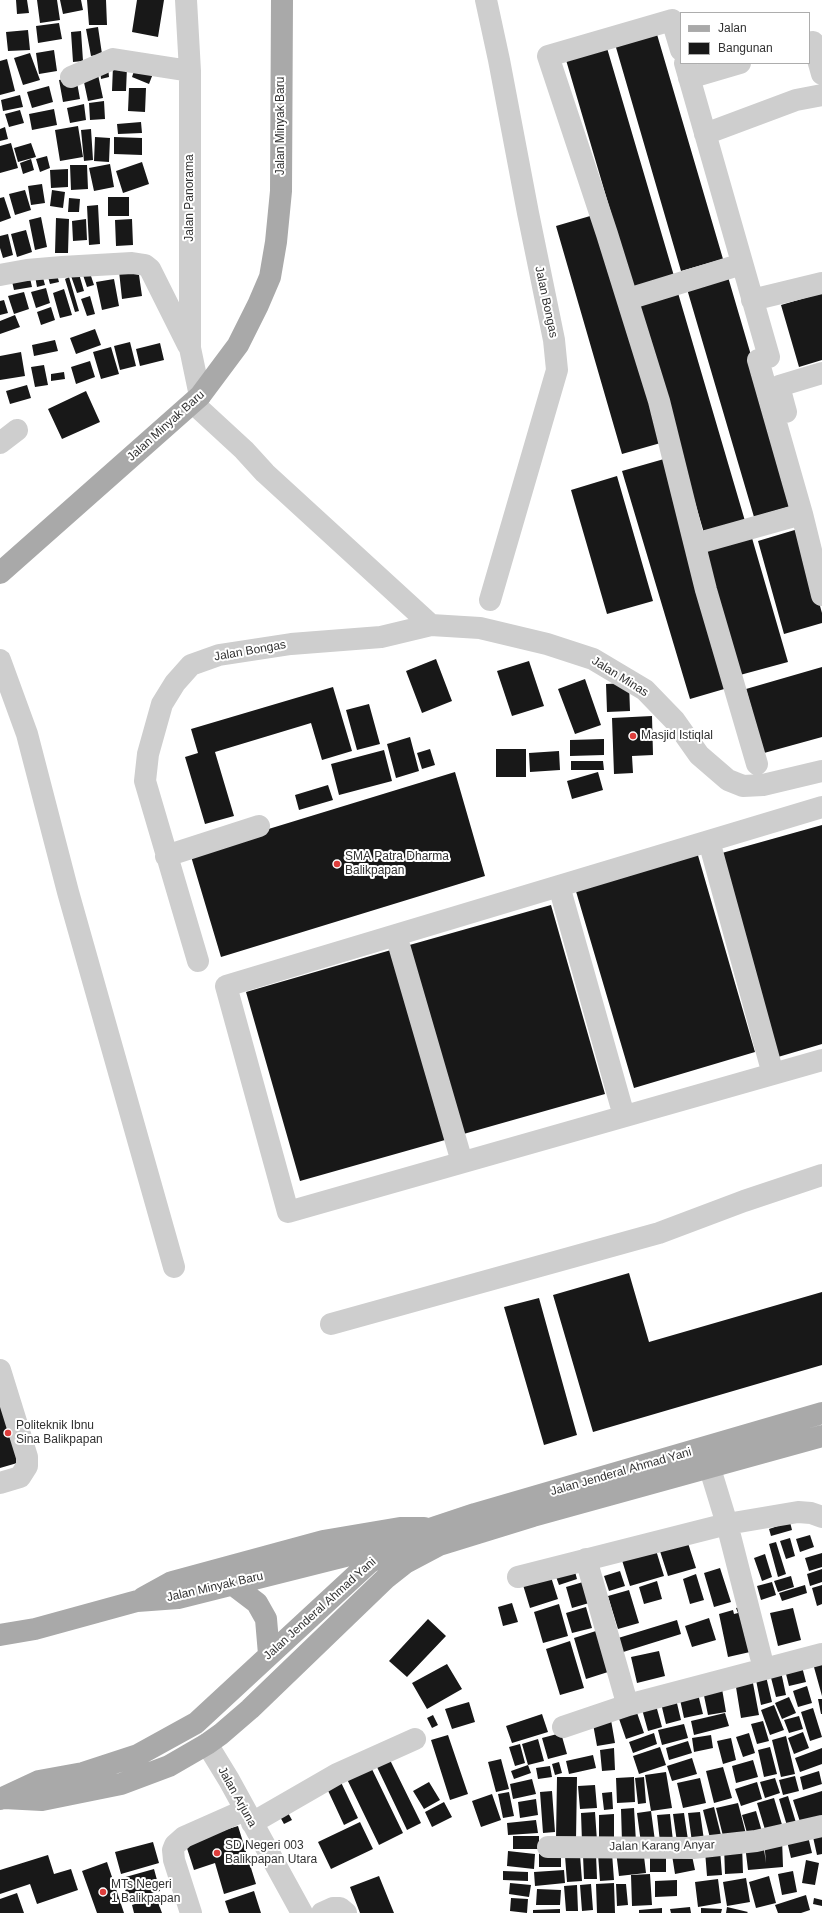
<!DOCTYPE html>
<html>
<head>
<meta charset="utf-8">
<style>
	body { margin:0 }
	#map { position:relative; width:822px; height:1913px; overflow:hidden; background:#fff; font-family:Helvetica,sans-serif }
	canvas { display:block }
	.legend { position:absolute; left:680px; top:12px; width:130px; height:52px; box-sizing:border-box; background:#fff; border:1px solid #adadad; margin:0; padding:5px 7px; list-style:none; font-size:12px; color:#313131 }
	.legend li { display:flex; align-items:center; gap:8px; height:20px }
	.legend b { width:20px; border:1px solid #adadad }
</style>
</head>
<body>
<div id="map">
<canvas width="822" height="1913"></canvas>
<ul class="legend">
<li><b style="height:5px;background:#a9a9a9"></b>Jalan</li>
<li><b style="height:11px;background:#181818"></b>Bangunan</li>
</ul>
</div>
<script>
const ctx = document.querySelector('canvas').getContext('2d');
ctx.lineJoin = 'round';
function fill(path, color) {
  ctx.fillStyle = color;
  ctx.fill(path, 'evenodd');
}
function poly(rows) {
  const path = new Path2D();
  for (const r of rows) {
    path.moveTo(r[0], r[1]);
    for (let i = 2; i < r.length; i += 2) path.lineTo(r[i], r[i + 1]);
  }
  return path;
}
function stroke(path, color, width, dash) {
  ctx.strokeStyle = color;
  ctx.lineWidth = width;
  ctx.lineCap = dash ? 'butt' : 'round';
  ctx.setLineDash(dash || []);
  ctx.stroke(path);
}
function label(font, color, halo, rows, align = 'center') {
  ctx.font = font + ' Helvetica,sans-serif';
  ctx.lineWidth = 4;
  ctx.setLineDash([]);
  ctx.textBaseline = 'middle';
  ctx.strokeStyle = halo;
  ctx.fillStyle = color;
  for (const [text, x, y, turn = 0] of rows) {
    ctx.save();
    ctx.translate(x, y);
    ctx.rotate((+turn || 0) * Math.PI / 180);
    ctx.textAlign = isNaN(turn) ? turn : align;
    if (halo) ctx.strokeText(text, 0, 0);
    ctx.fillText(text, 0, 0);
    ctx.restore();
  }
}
fill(poly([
	[16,0,27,0,29,13,17,14],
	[37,0,57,0,60,20,40,23],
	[60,0,81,0,83,10,63,14],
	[87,0,106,0,107,25,89,25],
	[137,0,164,0,158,37,132,32],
	[59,23,62,39,38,43,36,26],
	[98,27,102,54,91,56,86,29],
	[28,30,30,50,8,51,6,32],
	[81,31,83,61,73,62,71,32],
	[656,31,723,259,681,271,615,44],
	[607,48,674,276,633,288,566,60],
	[54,50,57,71,39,74,36,53],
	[30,53,40,80,23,85,14,58],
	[7,59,15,91,0,95,0,61],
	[136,65,154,71,149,84,132,77],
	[113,66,127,67,126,91,112,91],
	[108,67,109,77,101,79,100,68],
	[97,70,103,98,88,101,82,73],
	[76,77,80,99,63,102,59,80],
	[49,86,53,102,32,108,27,92],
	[129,88,146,88,145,112,128,111],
	[20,95,23,107,3,111,1,100],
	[104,101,105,119,90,120,89,103],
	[84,104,86,120,70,123,67,108],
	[54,109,57,125,32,130,29,114],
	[20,110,24,123,9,127,5,114],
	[141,122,142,133,118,134,117,124],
	[78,126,83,157,60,161,55,130],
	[5,127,8,139,0,141,0,129],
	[91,129,93,160,84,161,81,130],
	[95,137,110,138,109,162,94,161],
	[114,137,142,138,142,155,114,154],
	[11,143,18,168,0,173,0,146],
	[31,143,36,157,18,162,14,148],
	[47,156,50,168,40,172,36,159],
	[31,159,34,170,23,174,20,163],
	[142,162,149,184,123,193,116,171],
	[110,164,114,187,94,191,89,168],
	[70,165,87,165,88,189,71,190],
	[68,169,68,187,51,188,50,170],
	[42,184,45,203,31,205,28,186],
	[25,190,31,210,15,215,9,194],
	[52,190,65,192,63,208,50,206],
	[4,197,11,218,0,222,0,198],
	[108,197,129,197,129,216,108,216],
	[69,198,80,199,79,212,68,212],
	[98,205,100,244,89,245,87,206],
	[597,214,664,442,622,454,556,226],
	[41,217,47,247,35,250,29,220],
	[56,218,69,219,68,253,55,253],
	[86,219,87,240,73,241,72,221],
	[132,219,133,245,116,246,115,220],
	[26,230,32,252,17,257,11,234],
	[8,234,13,255,3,258,0,248,0,236],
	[138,268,142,296,122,299,119,271],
	[89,270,94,285,87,287,82,272],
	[56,271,59,282,50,284,47,273],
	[29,274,32,287,14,290,11,277],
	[42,274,45,285,37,287,35,276],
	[79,274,84,291,77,293,71,276],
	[69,277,79,311,75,312,65,279],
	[728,277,795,505,754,517,687,289],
	[114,279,119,306,102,310,96,282],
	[46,288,50,303,36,308,31,292],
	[64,289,72,315,60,318,53,293],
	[24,292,29,309,14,314,8,296],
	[678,293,745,521,704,533,637,305],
	[822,293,822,360,799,367,781,305],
	[90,296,95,314,87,316,81,299],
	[4,300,8,313,0,315,0,301],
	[51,307,55,320,41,325,37,312],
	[15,315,20,327,0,334,0,321],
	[95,329,101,345,76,354,70,338],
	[55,340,58,351,34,356,32,345],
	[130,342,136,366,120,370,114,346],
	[160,343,164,360,140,366,136,349],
	[111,347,119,374,101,379,93,352],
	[21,352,25,376,0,380,0,356],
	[90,361,95,377,76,384,71,367],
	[44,365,48,385,35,387,31,367],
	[64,372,65,379,51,381,51,374],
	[27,385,31,398,10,404,6,391],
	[86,391,100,422,62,439,48,409],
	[664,459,731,687,690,699,622,471],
	[617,476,653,601,607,614,571,490],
	[798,529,822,613,822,623,784,634,758,541],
	[752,538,788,662,740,675,704,551],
	[436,659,452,701,422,713,406,671],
	[529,661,544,706,512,716,497,671],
	[822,667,822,737,764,753,746,689],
	[585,679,601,725,575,734,558,689],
	[629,683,630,711,607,712,606,684],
	[333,687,352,751,322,760,311,723,215,752,234,816,205,824,185,757,198,753,191,729],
	[369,704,380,744,357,750,346,710],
	[652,716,653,755,632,756,633,773,614,774,612,718],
	[410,737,419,771,396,778,387,744],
	[604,739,604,755,570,756,570,740],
	[430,749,435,765,422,769,417,753],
	[496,749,526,749,526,777,496,777],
	[384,750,392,781,339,795,331,764],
	[559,751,560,770,530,772,529,753],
	[571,761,603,761,604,770,571,770],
	[455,772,485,876,221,957,190,853],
	[598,772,603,790,572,799,567,781],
	[328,785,333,800,299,810,295,795],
	[822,825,822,1044,778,1057,722,853],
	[697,852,755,1052,634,1088,575,888],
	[551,905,605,1094,460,1135,406,946],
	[391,950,445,1140,300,1181,246,992],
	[629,1273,649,1342,822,1292,822,1365,593,1432,553,1295],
	[539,1298,577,1435,544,1445,504,1307],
	[0,1405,24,1461,0,1468],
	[790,1522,792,1530,771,1536,769,1529],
	[810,1535,814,1547,800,1552,796,1539],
	[790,1538,795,1556,786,1559,780,1541],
	[687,1540,696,1568,668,1576,659,1548],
	[776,1542,786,1574,778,1577,769,1544],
	[655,1547,664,1576,630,1586,621,1557],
	[822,1553,822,1567,809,1571,805,1558],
	[765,1554,772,1577,762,1581,754,1558],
	[574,1568,577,1579,559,1585,555,1574],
	[720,1568,731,1602,714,1607,704,1573],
	[822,1569,822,1582,810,1586,807,1574],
	[620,1571,625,1586,609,1591,604,1576],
	[696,1574,704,1600,690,1604,683,1579],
	[791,1576,794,1587,778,1592,774,1581],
	[551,1577,558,1599,530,1608,523,1585],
	[657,1581,662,1599,644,1604,639,1587],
	[583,1582,589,1603,572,1608,566,1587],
	[772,1582,776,1595,761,1600,757,1586],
	[805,1585,807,1593,782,1601,779,1593],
	[822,1585,822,1604,817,1606,812,1588],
	[629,1590,639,1623,618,1629,608,1596],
	[512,1603,518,1622,503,1626,498,1607],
	[559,1604,568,1636,543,1643,534,1612],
	[745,1605,750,1652,728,1657,719,1614,733,1610,734,1614,738,1613,736,1608],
	[586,1607,592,1628,572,1633,566,1613],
	[793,1608,801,1640,778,1646,770,1613],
	[709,1618,716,1640,692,1647,685,1626],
	[428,1619,446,1636,407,1677,389,1661],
	[677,1620,681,1634,620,1653,615,1639],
	[596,1631,608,1672,586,1679,574,1638],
	[570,1641,584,1688,560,1695,546,1649],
	[659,1651,665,1676,637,1683,631,1657],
	[822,1657,822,1696,812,1660],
	[801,1663,806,1682,789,1686,784,1666],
	[447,1664,462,1689,427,1709,412,1683],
	[780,1667,786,1695,776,1697,769,1670],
	[765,1672,772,1702,761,1705,755,1675],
	[752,1678,759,1715,741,1718,735,1681],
	[721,1683,726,1712,708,1715,702,1686],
	[807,1686,812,1703,798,1707,793,1691],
	[697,1690,703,1714,684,1718,679,1695],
	[675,1695,681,1720,666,1724,660,1699],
	[789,1697,796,1713,782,1719,775,1703],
	[654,1698,662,1727,648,1731,640,1702],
	[818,1699,822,1699,822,1714,821,1714],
	[469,1702,475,1722,452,1729,445,1709],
	[774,1705,784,1730,770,1735,761,1710],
	[635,1707,644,1733,626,1739,617,1713],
	[813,1708,822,1737,810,1741,801,1712],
	[725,1713,729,1726,694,1735,691,1721],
	[542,1714,548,1732,512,1743,506,1726],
	[433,1715,438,1725,432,1728,427,1718],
	[799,1716,803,1729,789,1733,784,1720],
	[611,1720,615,1743,597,1746,593,1724],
	[763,1721,769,1741,757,1744,751,1724],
	[684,1724,688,1738,662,1745,658,1730],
	[803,1732,809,1748,794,1754,788,1738],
	[561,1733,567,1754,548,1759,542,1738],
	[654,1733,657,1744,633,1753,629,1742],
	[749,1733,755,1753,743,1757,736,1737],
	[448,1735,468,1794,450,1800,431,1740],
	[711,1735,713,1748,694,1752,692,1738],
	[786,1736,795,1774,781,1777,772,1740],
	[731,1738,736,1760,723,1764,717,1741],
	[538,1739,544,1761,528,1765,522,1744],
	[688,1741,692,1753,669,1760,666,1748],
	[520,1744,525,1763,515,1766,509,1747],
	[660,1747,666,1765,639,1774,633,1756],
	[770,1747,777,1774,764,1777,758,1750],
	[614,1748,615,1770,602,1771,600,1750],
	[822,1748,822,1764,800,1772,795,1758],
	[593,1755,596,1768,569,1774,566,1761],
	[692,1758,697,1774,672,1781,667,1766],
	[501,1759,509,1789,496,1792,488,1762],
	[390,1760,421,1823,407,1830,377,1767],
	[753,1760,758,1777,736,1783,732,1766],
	[559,1762,562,1773,555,1775,552,1764],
	[369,1763,403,1833,379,1845,345,1775],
	[528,1765,531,1773,514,1779,511,1771],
	[550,1766,552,1777,538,1779,536,1768],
	[723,1767,732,1798,714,1803,706,1771],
	[819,1771,822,1784,803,1790,800,1777],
	[666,1772,672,1808,651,1811,645,1775],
	[338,1776,358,1818,344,1825,324,1782],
	[795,1776,799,1791,783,1795,779,1780],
	[557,1777,577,1777,576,1840,556,1840],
	[634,1777,635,1802,617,1803,616,1778],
	[644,1777,646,1803,638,1804,635,1778],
	[700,1778,706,1803,683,1808,677,1783],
	[775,1778,780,1793,765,1798,760,1782],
	[532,1779,536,1794,513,1799,510,1784],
	[429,1782,440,1800,424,1809,413,1791],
	[757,1782,762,1799,741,1806,735,1789],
	[595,1785,597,1808,580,1809,578,1786],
	[552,1791,555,1832,543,1833,540,1792],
	[822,1791,822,1819,801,1825,793,1800],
	[509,1792,514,1816,503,1818,498,1794],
	[612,1792,613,1809,604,1810,602,1793],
	[492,1794,501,1820,481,1827,472,1801],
	[788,1796,797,1826,788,1829,779,1799],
	[774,1798,783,1828,766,1833,757,1803],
	[536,1799,538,1815,520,1818,518,1802],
	[444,1802,452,1817,432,1827,425,1812],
	[738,1803,746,1834,724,1840,716,1808],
	[714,1807,722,1839,711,1842,703,1810],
	[634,1808,636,1842,622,1842,621,1809],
	[287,1811,292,1820,284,1824,279,1815],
	[651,1811,655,1841,641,1843,637,1813],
	[756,1811,763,1835,749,1840,742,1815],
	[595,1812,597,1841,582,1842,581,1813],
	[700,1812,704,1840,692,1842,688,1813],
	[684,1813,688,1840,677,1842,673,1814],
	[614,1814,614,1839,599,1839,599,1815],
	[670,1814,673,1841,660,1842,657,1815],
	[536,1820,538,1833,508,1835,507,1823],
	[360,1822,373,1849,331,1869,318,1842],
	[238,1826,256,1884,224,1894,215,1863,194,1870,185,1842],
	[807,1832,812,1853,791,1858,786,1837],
	[822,1835,822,1854,817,1855,813,1837],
	[513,1836,539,1836,539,1849,513,1849],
	[782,1839,783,1867,748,1870,745,1845,763,1842,766,1863,764,1840],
	[153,1842,159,1863,121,1874,115,1852],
	[742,1845,743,1873,725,1874,724,1846],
	[643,1848,646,1873,619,1876,616,1851],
	[720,1850,722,1875,707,1876,705,1851],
	[508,1851,535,1854,534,1869,507,1866],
	[691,1851,695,1870,675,1874,672,1855],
	[612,1853,614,1880,600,1881,598,1854],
	[539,1854,561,1854,561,1867,539,1867],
	[596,1854,597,1879,584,1879,583,1855],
	[48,1855,54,1874,71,1869,78,1890,37,1904,30,1884,0,1894,0,1870],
	[580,1855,582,1881,567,1882,565,1856],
	[650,1855,666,1855,666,1872,650,1872],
	[806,1860,819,1863,815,1885,802,1883],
	[107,1862,124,1913,97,1913,82,1871],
	[154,1869,160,1891,128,1900,122,1878],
	[564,1870,565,1883,535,1886,534,1872],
	[503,1871,528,1872,528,1881,503,1880],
	[793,1871,797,1892,782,1895,778,1874],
	[650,1874,652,1905,632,1906,631,1875],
	[379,1876,394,1913,360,1913,350,1887],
	[769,1876,776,1903,756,1908,749,1882],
	[746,1878,750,1902,727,1906,723,1882],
	[718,1879,721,1903,698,1907,695,1882],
	[677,1880,677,1896,655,1897,655,1881],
	[510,1883,531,1885,529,1897,509,1894],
	[614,1883,615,1913,597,1913,596,1884],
	[591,1884,593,1910,582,1911,580,1885],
	[616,1884,626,1884,628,1905,617,1906],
	[577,1885,578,1911,566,1911,564,1886],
	[537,1889,561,1890,560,1905,536,1905],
	[254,1891,261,1913,229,1913,225,1901],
	[17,1893,24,1913,0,1913,0,1899],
	[806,1895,810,1910,801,1913,778,1913,775,1905],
	[156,1897,162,1913,134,1913,132,1905],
	[511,1898,528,1899,527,1913,510,1911],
	[814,1898,822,1900,822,1906,813,1904],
	[690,1907,691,1913,671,1913,670,1909],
	[727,1907,748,1912,747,1913,726,1913],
	[662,1908,662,1913,639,1913,639,1910],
	[701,1908,722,1909,721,1913,701,1913],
	[560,1909,560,1913,533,1913,533,1910]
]), '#181818');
stroke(poly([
	[186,0,190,71,190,348,200,396],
	[486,0,499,60,528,213,554,340,557,370,490,600],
	[809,43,813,42,822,74],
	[681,50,672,20,548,56,607,234,659,401,706,590,757,764],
	[685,63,769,357,758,360,802,514,822,595],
	[71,77,113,59,190,71],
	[689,78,740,63],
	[705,134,796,100,822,95],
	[0,275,27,270,62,267,132,263,145,265,150,269,188,345],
	[628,299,742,264],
	[752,300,822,283],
	[193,403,244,450,265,473,431,625],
	[786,412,779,386,822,373],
	[0,443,17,430],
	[695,544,802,514],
	[0,660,27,734,68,892,174,1267],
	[822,807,226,986,288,1212,822,1060],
	[709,841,773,1074],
	[166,856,259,826],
	[559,886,624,1116],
	[396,935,462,1162],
	[198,961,145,781,148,754,162,704,175,683,191,665,219,655,291,644,381,637,431,625,480,628,547,644,593,659,645,690,675,721,699,755,728,780,743,786,763,785,822,771],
	[331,1324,659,1233,744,1201,822,1175],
	[0,1370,27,1457,27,1466,20,1477,0,1483],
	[704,1449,727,1524,762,1661],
	[586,1559,625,1696],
	[518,1577,727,1524,798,1512,811,1513,822,1517],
	[563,1727,628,1705,822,1654],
	[207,1744,229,1780,302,1913],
	[252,1823,337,1774,415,1739],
	[548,1847,693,1848,756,1841,822,1826],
	[191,1913,174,1860,173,1850,175,1845,184,1837,245,1810],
	[322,1913,333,1908,340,1908,346,1913]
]), '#cecece', 22);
stroke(poly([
	[0,573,200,396,238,345,258,305,270,277,276,242,281,191,282,0],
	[232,1584,257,1603,266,1619,269,1654],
	[143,1598,172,1582,323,1541,400,1528,424,1528],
	[0,1635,35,1629,137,1601,178,1598,369,1550,388,1546],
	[4,1798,42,1800,121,1784,169,1766,207,1744,221,1734,250,1709,386,1578,405,1563,439,1545,533,1516,822,1436],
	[0,1799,39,1781,83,1773,138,1755,196,1723,369,1563,398,1545,433,1528,475,1514,822,1413]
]), '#a9a9a9', 22);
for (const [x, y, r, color] of [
	[633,736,4,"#de3e3c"],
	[337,864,4,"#de3e3c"],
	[8,1433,4,"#de3e3c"],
	[217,1853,4,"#de3e3c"],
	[103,1892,4,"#de3e3c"]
]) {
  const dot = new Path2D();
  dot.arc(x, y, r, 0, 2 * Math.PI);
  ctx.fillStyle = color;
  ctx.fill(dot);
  stroke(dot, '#fff', 1.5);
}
label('12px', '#313131', '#fff', [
	["Jalan Minyak Baru",281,126,-90],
	["Jalan Panorama",190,198,-90],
	["Jalan Bongas",546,302,78],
	["Jalan Minyak Baru",166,426,-42],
	["Jalan Bongas",250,651,-10],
	["Jalan Minas",620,677,32],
	["Jalan Jenderal Ahmad Yani",621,1472,-16],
	["Jalan Minyak Baru",215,1587,-13],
	["Jalan Jenderal Ahmad Yani",320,1609,-42],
	["Jalan Arjuna",237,1797,61],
	["Jalan Karang Anyar",662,1846,-1]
]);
label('12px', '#313131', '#fff', [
	["Masjid Istiqlal",641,736],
	["SMA Patra Dharma",345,857],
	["Balikpapan",345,871],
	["Politeknik Ibnu",16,1426],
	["Sina Balikpapan",16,1440],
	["SD Negeri 003",225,1846],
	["Balikpapan Utara",225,1860],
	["MTs Negeri",111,1885],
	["1 Balikpapan",111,1899]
], 'left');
</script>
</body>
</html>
